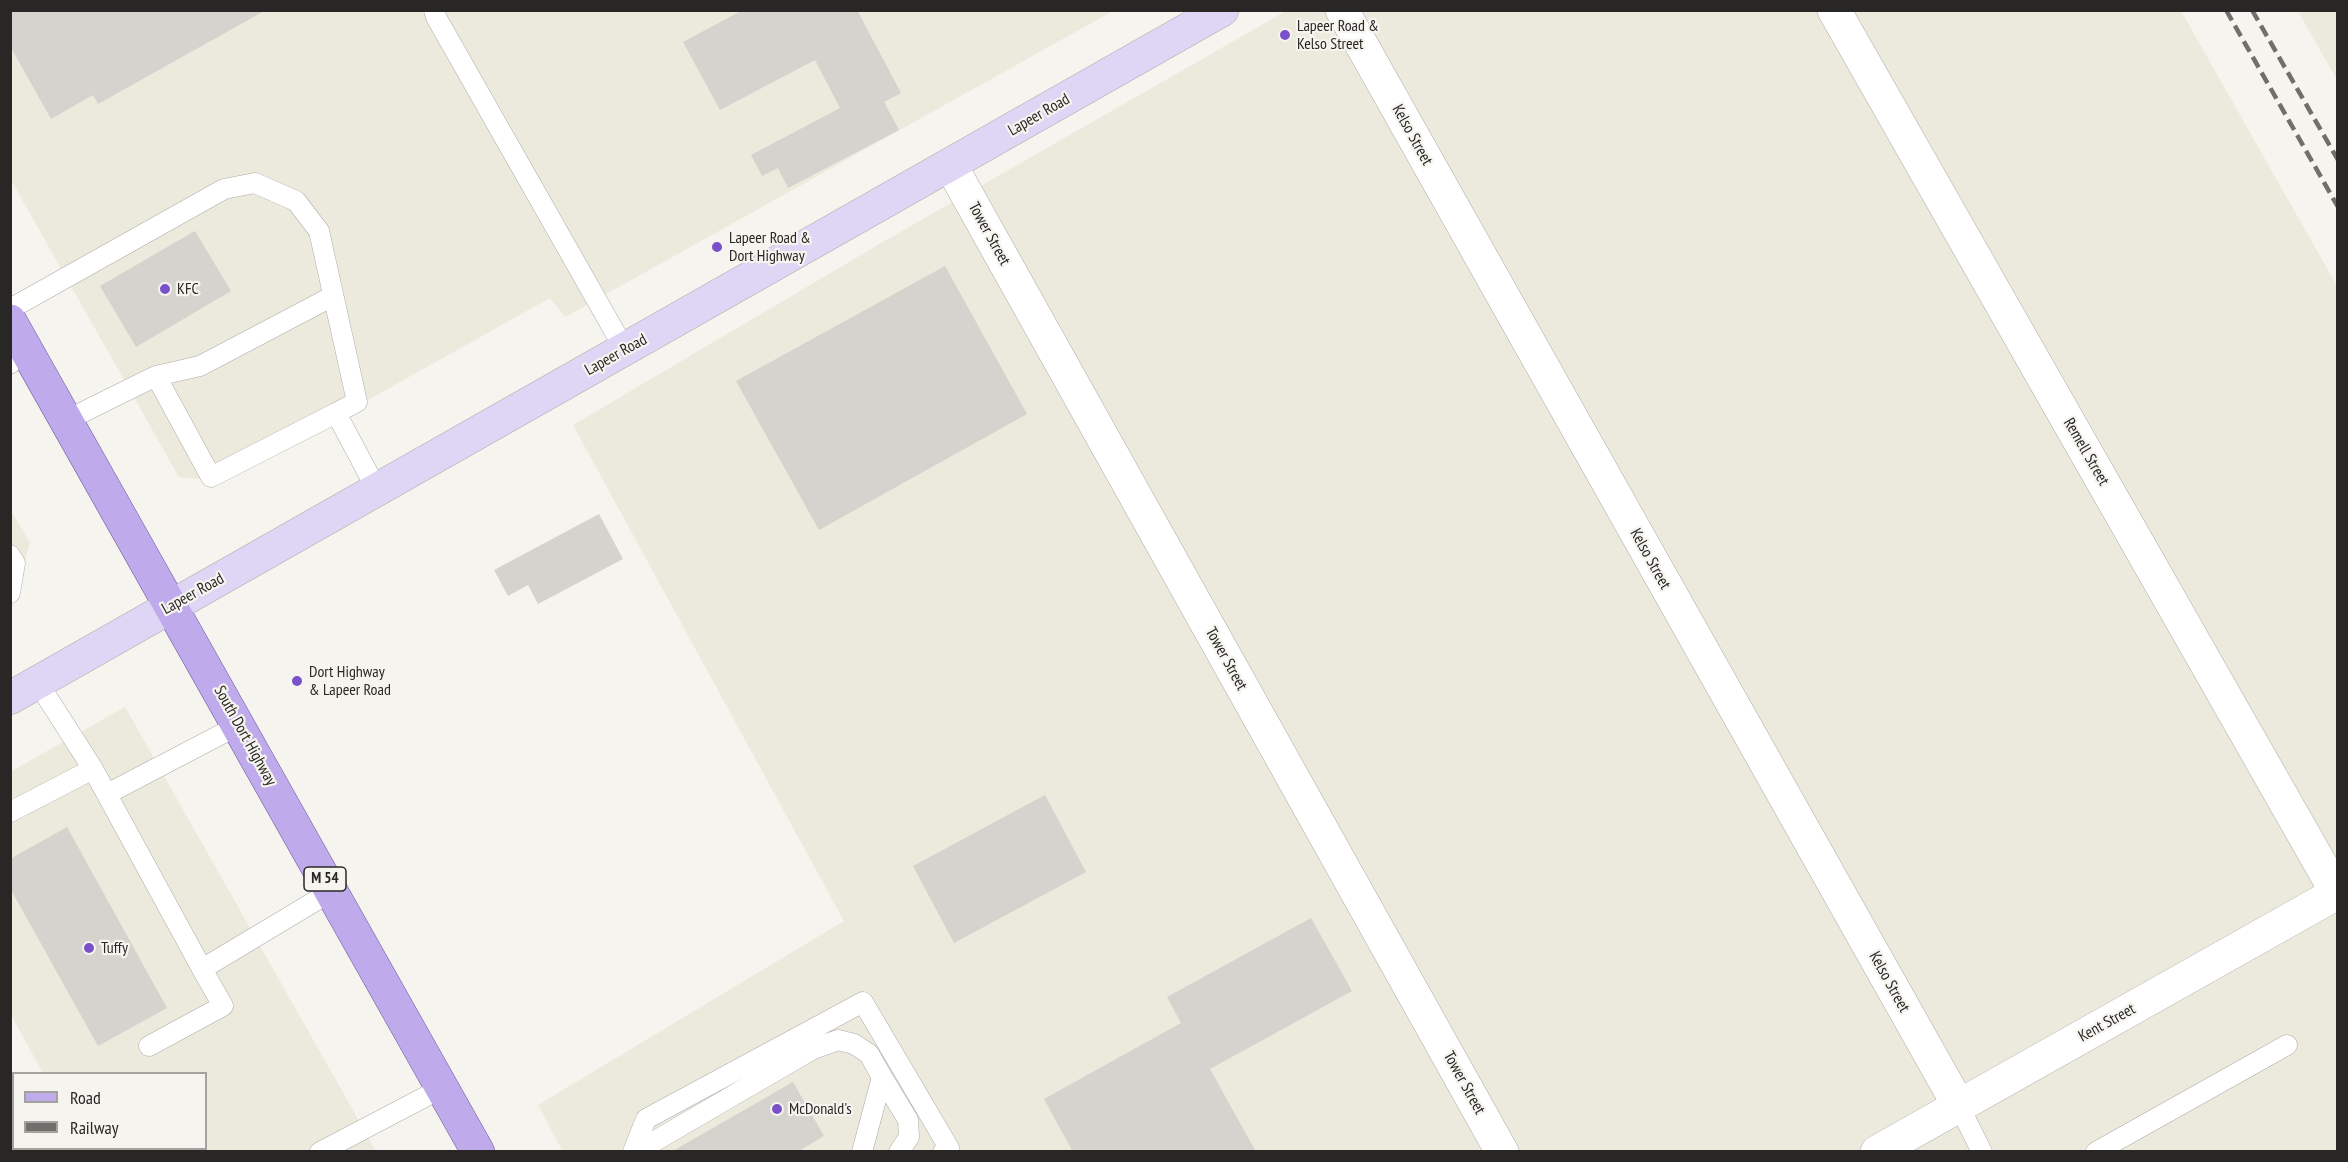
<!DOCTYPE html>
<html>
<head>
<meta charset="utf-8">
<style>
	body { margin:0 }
	#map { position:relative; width:2348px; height:1162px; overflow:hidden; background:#f5f4ef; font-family:"PT Sans Narrow",sans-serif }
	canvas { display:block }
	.frame { position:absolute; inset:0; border:12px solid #282725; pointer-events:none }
	.legend { position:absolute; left:12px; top:1072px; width:195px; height:78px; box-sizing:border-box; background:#f5f4ef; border:2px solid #a3a29e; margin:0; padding:8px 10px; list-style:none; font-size:18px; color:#282725 }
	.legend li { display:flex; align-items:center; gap:12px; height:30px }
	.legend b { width:30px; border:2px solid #a3a29e }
</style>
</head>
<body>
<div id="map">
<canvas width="2348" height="1162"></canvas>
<div class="frame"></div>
<ul class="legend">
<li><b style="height:8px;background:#bfabec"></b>Road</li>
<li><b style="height:8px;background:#706f6c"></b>Railway</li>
</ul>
</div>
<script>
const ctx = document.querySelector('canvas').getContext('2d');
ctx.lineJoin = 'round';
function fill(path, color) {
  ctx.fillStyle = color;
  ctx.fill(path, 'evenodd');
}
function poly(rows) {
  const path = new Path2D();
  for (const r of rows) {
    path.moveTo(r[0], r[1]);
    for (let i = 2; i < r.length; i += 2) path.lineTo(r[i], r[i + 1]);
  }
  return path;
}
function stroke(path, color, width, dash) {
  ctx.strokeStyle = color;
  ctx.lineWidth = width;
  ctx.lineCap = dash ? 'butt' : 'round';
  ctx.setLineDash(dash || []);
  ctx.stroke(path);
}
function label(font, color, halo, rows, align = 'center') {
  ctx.font = font + ' "PT Sans Narrow",sans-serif';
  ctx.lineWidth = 4.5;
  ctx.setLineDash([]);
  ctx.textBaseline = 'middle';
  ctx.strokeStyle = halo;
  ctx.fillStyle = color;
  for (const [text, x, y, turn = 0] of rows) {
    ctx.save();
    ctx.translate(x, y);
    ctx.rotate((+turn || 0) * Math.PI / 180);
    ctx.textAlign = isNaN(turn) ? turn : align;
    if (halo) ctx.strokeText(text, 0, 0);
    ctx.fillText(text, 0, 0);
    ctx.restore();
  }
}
fill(poly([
	[10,11,1113,11,565,317,550,298,223,481,179,477,11,180],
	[1286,11,2181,11,2337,286,2337,1151,563,1152,538,1105,844,921,573,425,883,242],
	[2298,11,2337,11,2337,80],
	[10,509,30,543,11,611,10,611],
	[125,707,376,1151,52,1151,56,1148,206,1148,206,1074,43,1073,11,1015,10,772]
]), '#ece9dd');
fill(poly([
	[10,10,266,10,98,104,93,95,51,119,10,46],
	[743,10,857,10,901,93,884,102,899,130,788,188,778,168,762,176,751,155,840,108,815,60,720,110,683,42],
	[195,231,231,291,136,347,100,286],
	[945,266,1027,414,819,530,736,381],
	[599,514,623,559,538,604,528,585,508,596,494,570],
	[1045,795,1086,872,954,943,913,866],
	[67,827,167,1008,98,1046,10,888,10,859],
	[1311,918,1352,991,1210,1069,1256,1152,1073,1152,1044,1099,1181,1023,1167,997],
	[793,1082,824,1136,797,1152,671,1152],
	[105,1148,162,1148,163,1152,106,1152]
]), '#d4d3ce');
const service = poly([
	[434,10,436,17,625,350],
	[333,296,200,366,156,376,211,477,336,413],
	[10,309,224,189,255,183,296,201,319,231,357,402,336,413,377,490],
	[10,364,26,348],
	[67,420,156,376],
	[10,555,15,563,10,593],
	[93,769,202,969,332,891],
	[107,794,239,725],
	[10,812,93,769,38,683],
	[149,1046,223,1006,202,969],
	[882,1077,908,1120,909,1137,899,1152],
	[1959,1106,1982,1152],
	[320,1152,442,1088],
	[633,1152,646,1119,863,1002,949,1148,943,1152],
	[636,1152,813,1049,838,1040,854,1044,869,1054,882,1077,862,1152],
	[2096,1152,2287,1045]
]);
const minor = poly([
	[1342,10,1959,1106],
	[1834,10,2337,893,1877,1152],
	[951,166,1502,1152]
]);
const secondary = poly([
	[10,698,1222,10]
]);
const primary = poly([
	[10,321,478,1152]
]);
stroke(service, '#adaca7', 21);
stroke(minor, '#adaca7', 34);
stroke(secondary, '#adaca7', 34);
stroke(primary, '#6e589e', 34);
stroke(service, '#fff', 20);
stroke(minor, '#fff', 33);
stroke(secondary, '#dfd5f5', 33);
stroke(primary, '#bfabec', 33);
stroke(poly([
	[2226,10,2338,207],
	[2252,10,2338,160]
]), '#706f6c', 4.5, [12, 6]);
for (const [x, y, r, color] of [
	[1285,35,6,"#7b51ca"],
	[717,247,6,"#7b51ca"],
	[165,289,6,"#7b51ca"],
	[297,681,6,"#7b51ca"],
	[89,948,6,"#7b51ca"],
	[777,1109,6,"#7b51ca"]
]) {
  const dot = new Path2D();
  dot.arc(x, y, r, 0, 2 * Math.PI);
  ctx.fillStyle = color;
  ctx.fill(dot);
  stroke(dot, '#f5f4ef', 2);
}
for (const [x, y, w] of [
	[325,879,42]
]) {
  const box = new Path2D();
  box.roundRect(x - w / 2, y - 12, w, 24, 4.5);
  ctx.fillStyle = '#f5f4ef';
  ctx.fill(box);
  stroke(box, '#282725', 1.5);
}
label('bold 15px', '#282725', null, [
	["M 54",325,879]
]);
label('16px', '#282725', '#f5f4ef', [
	["Lapeer Road &",1297,26],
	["Kelso Street",1297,44],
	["Lapeer Road &",729,238],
	["Dort Highway",729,256],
	["KFC",177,289],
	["Dort Highway",309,672],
	["& Lapeer Road",309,690],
	["Tuffy",101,948],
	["McDonald's",789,1109]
], 'left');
label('16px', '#282725', '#f5f4ef', [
	["Lapeer Road",1039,115,-30],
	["Kelso Street",1412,135,61],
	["Tower Street",989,234,61],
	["Lapeer Road",616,355,-29],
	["Remell Street",2086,452,60],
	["Kelso Street",1650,559,61],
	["Lapeer Road",193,594,-29],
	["Tower Street",1226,659,61],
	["South Dort Highway",245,736,61],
	["Kelso Street",1889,982,61],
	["Kent Street",2107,1023,-29],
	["Tower Street",1464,1083,61]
]);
</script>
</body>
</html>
